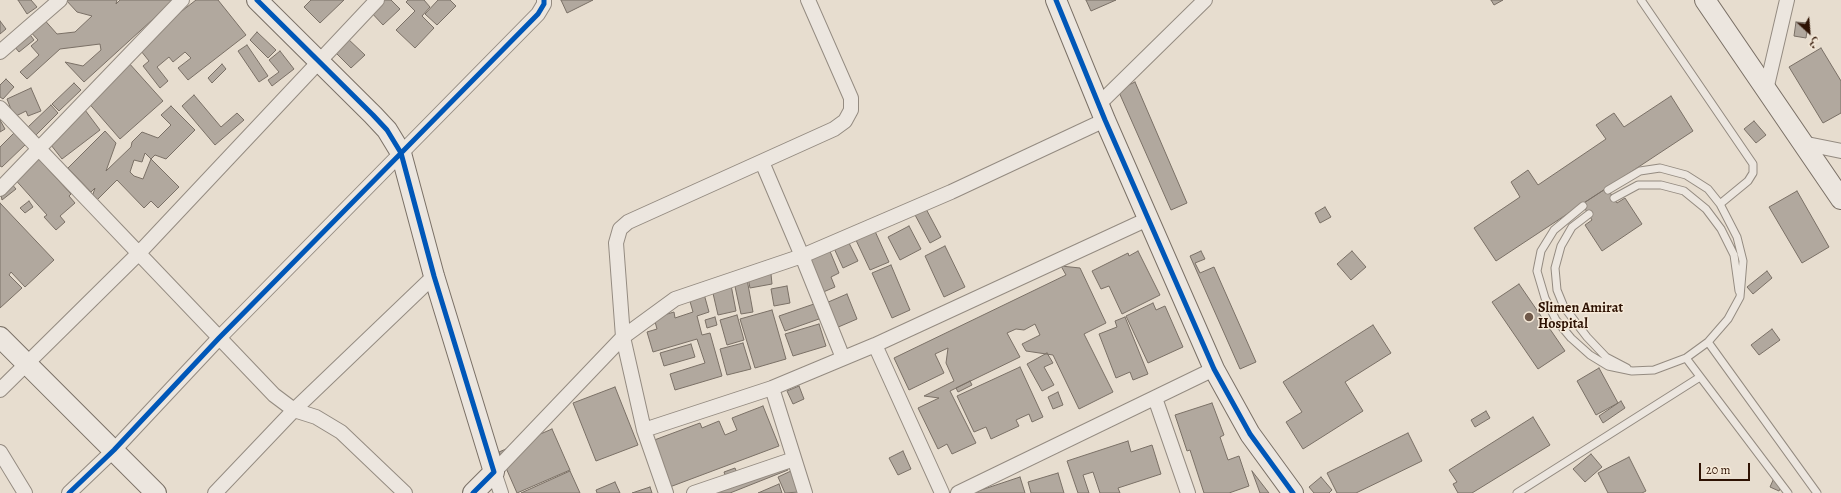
<!DOCTYPE html>
<html>
<head>
<meta charset="utf-8">
<style>
	body { margin:0 }
	#map { position:relative; width:1841px; height:493px; overflow:hidden; background:#e7ddcf; font-family:Alegreya,Amiri,serif }
	canvas { display:block }
	.north { position:absolute; left:1789px; top:12px; width:40px; height:40px; -webkit-text-stroke:3px #f6ead9; paint-order:stroke; rotate:154deg; font-size:11px; font-weight:700; line-height:16px; text-align:center; color:#2e1203 }
	.north::after { content:''; display:block; margin:auto; width:14px; height:18px; background:#2e1203; clip-path:polygon(50% 0,100% 100%,50% 72%,0 100%) }
	.scale { position:absolute; left:1699px; top:463px; width:51px; height:18px; box-sizing:border-box; border:2px solid #2e1203; border-top:0; padding-left:5px; font-size:12px; line-height:14px; white-space:nowrap; color:#2e1203; -webkit-text-stroke:3px #f6ead9; paint-order:stroke }
</style>
</head>
<body>
<div id="map">
<canvas width="1841" height="493"></canvas>
<div class="north">ش</div>
<div class="scale">20 m</div>
</div>
<script>
const ctx = document.querySelector('canvas').getContext('2d');
ctx.lineJoin = 'round';
function fill(path, color) {
  ctx.fillStyle = color;
  ctx.fill(path, 'evenodd');
}
function poly(rows) {
  const path = new Path2D();
  for (const r of rows) {
    path.moveTo(r[0], r[1]);
    for (let i = 2; i < r.length; i += 2) path.lineTo(r[i], r[i + 1]);
  }
  return path;
}
function stroke(path, color, width, dash) {
  ctx.strokeStyle = color;
  ctx.lineWidth = width;
  ctx.lineCap = dash ? 'butt' : 'round';
  ctx.setLineDash(dash || []);
  ctx.stroke(path);
}
function label(font, color, halo, rows, align = 'center') {
  ctx.font = font + ' Alegreya,serif';
  ctx.lineWidth = 3;
  ctx.setLineDash([]);
  ctx.textBaseline = 'middle';
  ctx.strokeStyle = halo;
  ctx.fillStyle = color;
  for (const [text, x, y, turn = 0] of rows) {
    ctx.save();
    ctx.translate(x, y);
    ctx.rotate((+turn || 0) * Math.PI / 180);
    ctx.textAlign = isNaN(turn) ? turn : align;
    if (halo) ctx.strokeText(text, 0, 0);
    ctx.fillText(text, 0, 0);
    ctx.restore();
  }
}
const building = poly([
	[18,0,31,0,37,7,27,14,18,0],
	[66,0,117,0,116,4,120,0,174,0,84,82,65,62,83,66,101,50,100,44,60,49,27,79,20,72,39,55,31,46,38,40,27,28,41,16,57,34,75,32,92,16,77,12,66,0],
	[196,0,218,0,246,35,188,80,178,68,191,58,185,52,173,62,169,57,157,67,168,81,160,88,143,66,149,61,137,46,196,0],
	[311,0,344,0,320,23,304,7,311,0],
	[380,0,391,0,400,9,383,25,369,10,380,0],
	[408,0,424,0,430,7,422,16,434,28,415,48,396,30,415,11,406,2,408,0],
	[438,0,450,0,456,6,437,25,425,14,438,0],
	[561,0,593,0,567,13,561,0],
	[1086,0,1116,0,1091,11,1086,0],
	[1491,0,1503,0,1494,5,1491,0],
	[0,21,6,29,0,34,0,21],
	[1796,22,1808,23,1806,38,1794,36,1796,22],
	[25,28,34,40,19,52,9,40,25,28],
	[257,32,276,50,268,58,250,40,257,32],
	[346,37,365,55,351,68,333,50,346,37],
	[247,45,268,76,259,82,238,51,247,45],
	[1821,48,1841,81,1841,113,1823,123,1789,67,1821,48],
	[280,51,294,69,272,86,268,80,279,72,269,60,280,51],
	[128,62,163,101,120,139,86,100,128,62],
	[222,64,226,69,212,83,208,78,222,64],
	[6,79,14,87,3,99,0,97,0,85,6,79],
	[1135,82,1187,203,1171,210,1118,90,1135,82],
	[74,83,81,90,59,111,52,104,74,83],
	[31,88,41,111,28,116,26,111,14,117,7,99,31,88],
	[194,95,221,127,237,113,244,120,215,145,182,106,194,95],
	[1671,96,1693,131,1496,261,1474,228,1520,197,1511,182,1528,170,1538,185,1606,139,1596,125,1614,113,1624,127,1671,96],
	[51,105,58,113,36,135,28,127,51,105],
	[171,106,195,130,166,159,155,155,151,159,145,153,142,162,134,160,130,172,134,176,143,179,151,159,179,187,158,208,151,201,144,208,117,180,88,209,95,188,91,192,68,168,105,131,116,143,106,171,131,147,132,142,142,132,158,138,171,125,161,115,171,106],
	[85,110,100,130,62,159,47,140,85,110],
	[0,120,5,129,0,132,0,120],
	[1754,121,1766,135,1756,143,1744,129,1754,121],
	[14,133,26,144,2,167,0,166,0,147,14,133],
	[35,155,71,194,69,196,75,203,60,216,65,222,56,230,44,217,47,215,12,176,35,155],
	[10,182,16,189,2,200,0,189,10,182],
	[1607,188,1617,203,1625,198,1642,224,1602,251,1585,225,1592,220,1582,204,1607,188],
	[1797,191,1829,247,1802,263,1769,207,1797,191],
	[29,201,33,207,25,213,20,208,29,201],
	[0,203,54,260,25,287,11,272,9,275,22,288,0,308,0,203],
	[925,207,941,237,930,243,914,213,925,207],
	[1325,207,1331,217,1320,223,1315,213,1325,207],
	[909,226,921,249,900,260,888,237,909,226],
	[874,229,889,262,870,270,855,238,874,229],
	[847,239,858,261,843,268,833,246,847,239],
	[945,246,965,287,944,297,925,256,945,246],
	[829,249,839,273,831,277,835,287,821,293,807,259,829,249],
	[1138,251,1160,295,1122,314,1109,286,1101,289,1092,271,1128,253,1129,256,1138,251],
	[1201,251,1205,259,1195,263,1200,273,1214,267,1256,362,1240,369,1190,256,1201,251],
	[1352,251,1366,267,1351,280,1337,264,1352,251],
	[891,265,910,310,892,318,872,273,891,265],
	[1061,266,1080,268,1106,323,1084,334,1113,392,1079,409,1053,355,1026,351,1022,344,1040,335,1035,324,1024,330,1016,329,1007,333,1020,357,950,391,976,443,952,454,947,444,938,449,918,408,939,398,924,396,954,381,946,363,948,348,935,354,944,373,909,390,894,358,1066,275,1061,266],
	[1767,271,1772,278,1753,294,1747,287,1767,271],
	[771,274,772,284,750,288,748,278,771,274],
	[747,279,753,312,741,314,734,282,747,279],
	[1519,284,1565,351,1538,369,1492,302,1519,284],
	[731,285,736,311,718,315,712,289,731,285],
	[787,286,790,303,774,306,771,289,787,286],
	[704,294,709,312,697,316,702,335,710,333,722,376,675,390,670,374,705,363,697,339,653,352,647,332,657,329,654,318,674,312,675,318,693,312,689,298,704,294],
	[847,294,857,319,836,328,826,303,847,294],
	[1153,303,1156,310,1165,306,1183,347,1148,363,1126,316,1153,303],
	[814,304,819,319,785,331,779,316,814,304],
	[772,310,786,359,755,368,740,319,772,310],
	[737,315,744,340,727,345,720,320,737,315],
	[715,317,717,325,707,328,705,320,715,317],
	[1125,317,1148,374,1133,380,1130,372,1116,378,1099,334,1117,327,1115,321,1125,317],
	[819,324,826,346,793,356,785,334,819,324],
	[1373,325,1391,353,1345,382,1363,411,1303,449,1286,422,1302,412,1283,382,1373,325],
	[1772,329,1780,340,1759,355,1751,345,1772,329],
	[743,343,751,369,727,375,720,349,743,343],
	[691,344,695,357,664,366,660,353,691,344],
	[1047,353,1053,363,1044,367,1054,385,1042,391,1027,364,1047,353],
	[1020,367,1043,417,1032,422,1029,414,1016,420,1019,426,991,439,986,427,974,432,957,396,1020,367],
	[1599,368,1618,403,1596,415,1577,381,1599,368],
	[970,381,972,385,958,392,956,388,970,381],
	[799,386,804,399,793,404,787,391,799,386],
	[615,387,638,445,596,461,573,403,615,387],
	[1058,392,1063,405,1053,409,1048,397,1058,392],
	[1621,401,1625,408,1603,423,1599,416,1621,401],
	[1212,403,1224,435,1220,437,1228,460,1239,456,1249,486,1229,493,1204,493,1190,450,1187,451,1175,415,1212,403],
	[763,406,779,446,667,488,649,442,700,423,702,428,719,421,725,435,737,430,732,418,763,406],
	[1486,411,1490,418,1475,427,1471,420,1486,411],
	[1533,417,1550,445,1472,493,1458,493,1453,484,1457,482,1449,470,1533,417],
	[552,429,570,470,517,493,499,452,552,429],
	[1408,433,1422,461,1356,493,1337,493,1327,473,1408,433],
	[1128,441,1131,452,1152,445,1161,474,1118,488,1120,493,1100,493,1093,472,1083,475,1089,493,1078,493,1067,461,1128,441],
	[903,451,911,469,898,475,889,458,903,451],
	[1591,454,1602,467,1585,482,1573,469,1591,454],
	[782,456,788,470,730,493,686,493,726,477,724,472,735,468,737,473,782,456],
	[1629,457,1646,491,1642,493,1608,493,1598,473,1629,457],
	[570,471,580,493,521,493,570,471],
	[791,471,799,492,785,493,778,477,791,471],
	[1252,471,1269,493,1260,493,1252,471],
	[1058,473,1064,493,1031,493,1028,482,1058,473],
	[1020,477,1025,493,972,493,1020,477],
	[1321,477,1332,490,1329,493,1314,493,1309,487,1321,477],
	[1774,478,1783,482,1779,491,1770,487,1774,478],
	[615,482,620,493,597,493,596,490,615,482],
	[779,484,782,493,758,493,779,484],
	[650,487,652,493,632,493,650,487]
]);
fill(building, '#b1a89e');
stroke(building, '#7a7066', 1);
const lane = poly([
	[1641,0,1753,164,1753,173,1748,181,1720,204],
	[1614,198,1638,185,1661,185,1684,191,1706,209,1721,229,1734,255,1739,291],
	[1583,206,1554,230,1541,251,1537,271,1545,298,1556,320,1571,338,1590,355,1608,366,1632,371,1654,370,1686,358,1708,342,1728,319,1740,297,1743,261,1737,237,1720,204,1708,189,1686,175,1660,168,1640,171,1608,190],
	[1589,214,1572,227,1561,246,1555,268,1557,290,1564,307,1587,337,1606,357,1627,368],
	[1708,342,1817,493],
	[1686,358,1788,493],
	[1517,493,1700,377]
]);
const street = poly([
	[0,52,60,0],
	[1766,90,1787,0],
	[1099,104,1205,0],
	[0,108,274,395,294,410,316,417,341,432,405,493],
	[1802,143,1841,151],
	[762,162,802,256,843,358],
	[0,189,182,0],
	[623,337,675,299,802,256,951,192,1105,120],
	[623,337,616,243,620,229,628,222,834,129,845,121,851,110,851,98,808,0],
	[875,345,942,493],
	[772,388,805,493],
	[0,390,139,253,377,0],
	[1155,398,1188,493],
	[644,430,772,388,875,345,1150,218],
	[0,452,25,493],
	[69,493,114,450,219,338,538,14,544,4,544,0],
	[215,493,294,410,434,276],
	[501,493,494,472,623,337,644,430,666,493],
	[694,493,794,459],
	[958,493,1214,369]
]);
const secondary = poly([
	[257,0,373,115,387,130,401,153,434,276,494,472,473,493],
	[1056,0,1105,120,1214,369,1250,434,1293,493],
	[1705,0,1841,199],
	[0,337,156,493]
]);
stroke(lane, '#948b81', 9);
stroke(street, '#948b81', 16);
stroke(secondary, '#7a7066', 22);
stroke(lane, '#ece6df', 7);
stroke(street, '#ece6df', 14);
stroke(secondary, '#ece6df', 20);
stroke(poly([
	[257,0,373,115,387,130,401,153,434,276,494,472,473,493],
	[1056,0,1105,120,1214,369,1250,434,1293,493],
	[69,493,114,450,219,338,538,14,544,4,544,0]
]), '#0057b8', 5);
for (const [x, y, r, color] of [
	[1529,317,5,"#6f594a"]
]) {
  const dot = new Path2D();
  dot.arc(x, y, r, 0, 2 * Math.PI);
  ctx.fillStyle = color;
  ctx.fill(dot);
  stroke(dot, '#f6ead9', 1.5);
}
label('bold 14px', '#2e1203', '#f6ead9', [
	["Slimen Amirat",1538,309],
	["Hospital",1538,325]
], 'left');
</script>
</body>
</html>
